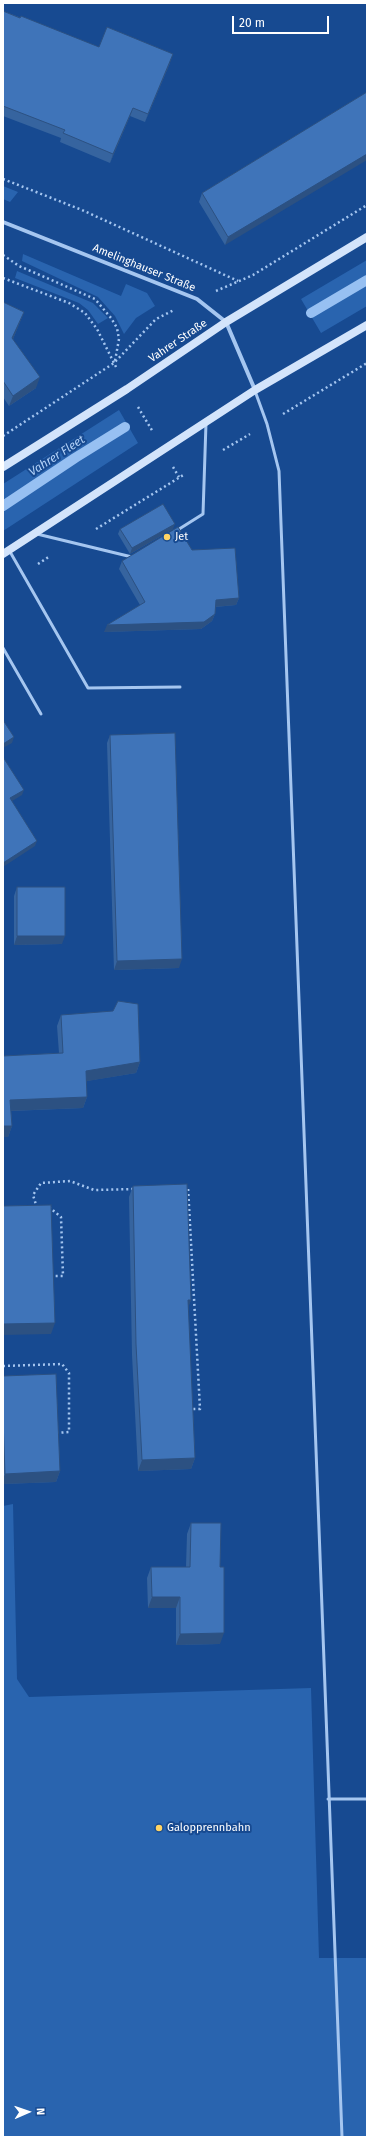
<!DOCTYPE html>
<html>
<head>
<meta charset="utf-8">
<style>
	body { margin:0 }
	#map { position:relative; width:370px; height:2140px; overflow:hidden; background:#174a91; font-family:"Fira Sans",sans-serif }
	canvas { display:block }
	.frame { position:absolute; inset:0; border:4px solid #fff; pointer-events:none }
	.north { position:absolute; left:8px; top:2092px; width:40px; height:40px; -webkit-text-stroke:3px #174a91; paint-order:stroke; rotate:88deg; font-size:11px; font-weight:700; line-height:16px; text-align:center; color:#fff }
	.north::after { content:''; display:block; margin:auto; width:14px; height:18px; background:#fff; clip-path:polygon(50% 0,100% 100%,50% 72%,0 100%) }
	.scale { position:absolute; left:232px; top:16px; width:97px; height:18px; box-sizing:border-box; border:2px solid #fff; border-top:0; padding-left:5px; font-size:12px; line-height:14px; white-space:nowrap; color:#fff; -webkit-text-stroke:3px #174a91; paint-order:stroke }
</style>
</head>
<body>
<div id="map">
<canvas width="370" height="2140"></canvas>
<div class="frame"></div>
<div class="north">N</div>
<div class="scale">20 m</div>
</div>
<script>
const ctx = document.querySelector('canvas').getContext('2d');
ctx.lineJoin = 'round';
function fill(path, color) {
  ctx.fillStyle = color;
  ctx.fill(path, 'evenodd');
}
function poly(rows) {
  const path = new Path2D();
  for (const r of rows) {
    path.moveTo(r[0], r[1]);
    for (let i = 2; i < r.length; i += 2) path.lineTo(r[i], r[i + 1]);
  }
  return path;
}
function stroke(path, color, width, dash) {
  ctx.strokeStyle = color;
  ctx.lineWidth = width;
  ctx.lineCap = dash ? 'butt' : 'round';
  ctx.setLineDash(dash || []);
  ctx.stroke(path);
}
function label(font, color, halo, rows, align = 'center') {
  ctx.font = font + ' "Fira Sans",sans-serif';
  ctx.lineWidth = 4;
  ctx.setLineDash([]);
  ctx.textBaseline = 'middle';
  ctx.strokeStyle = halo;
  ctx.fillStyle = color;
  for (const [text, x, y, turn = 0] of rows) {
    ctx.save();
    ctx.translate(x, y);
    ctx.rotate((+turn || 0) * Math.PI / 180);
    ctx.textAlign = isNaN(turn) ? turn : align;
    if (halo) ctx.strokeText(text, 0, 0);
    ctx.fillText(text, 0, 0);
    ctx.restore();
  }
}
fill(poly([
	[3,186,18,192,10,202,3,199],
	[23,254,121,296,126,284,147,293,155,306,136,318,124,334,115,316,98,297,22,261],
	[367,260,367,306,321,333,301,299],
	[17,271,93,303,108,318,98,324,88,310,79,303,15,278],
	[119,410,138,443,3,531,3,484],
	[13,1504,17,1679,29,1697,311,1688,319,1958,367,1958,367,2137,3,2137,3,1506]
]), '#2964af');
stroke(poly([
	[311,313,367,280],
	[3,506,75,458,125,427]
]), '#97c0f2', 10);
stroke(poly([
	[3,179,82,210,238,281],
	[3,255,19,266,95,299,111,318,117,328,119,339,115,361],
	[3,278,69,303,85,313,97,329,117,369],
	[216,291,253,275,367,205],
	[138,407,153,432],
	[283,414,367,363],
	[3,436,114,363,156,319,174,310],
	[223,450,250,434],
	[173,467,179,477],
	[96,529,185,474],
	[38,564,50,556],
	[185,1187,188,1187,200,1409,190,1409],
	[49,1207,61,1217,63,1276,52,1276],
	[37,1208,33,1195,41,1183,70,1181,94,1190,134,1189],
	[3,1366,62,1364,69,1373,69,1432,56,1433]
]), '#a5c6f0', 2.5, [2, 3]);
stroke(poly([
	[255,391,267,424,279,471,342,2137],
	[176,531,203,514,206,423],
	[37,534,132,557],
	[9,550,88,688,180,687],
	[3,648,41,714],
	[328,1799,367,1799]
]), '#a5c6f0', 3);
stroke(poly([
	[3,222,197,299,226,322,255,390]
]), '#a5c6f0', 4);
stroke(poly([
	[3,467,127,389,226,322,367,237],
	[3,554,255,390,367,325]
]), '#d3e4fb', 8);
fill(poly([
	[3,11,99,47,170,63,145,122,130,116,110,163,60,142,61,138,3,116],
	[338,110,225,245,199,202,202,193],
	[3,302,24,312,13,339,36,388,9,406,3,397],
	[120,529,173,529,130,554,118,534],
	[192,550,239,598,236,605,215,607,215,614,212,621,201,629,104,632,140,605,119,569,122,561],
	[110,735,179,968,114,970,107,743],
	[17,887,62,944,14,945,14,896],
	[61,1015,140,1062,136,1073,86,1081,87,1097,83,1108,11,1111,12,1126,8,1137,3,1056,59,1053,57,1026],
	[133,1186,191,1300,188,1306,195,1458,191,1469,138,1471,132,1355,129,1197],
	[3,1376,60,1471,56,1482,3,1484],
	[191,1523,220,1567,220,1644,176,1645,176,1608,148,1608,147,1578,151,1567,186,1567,187,1534]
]), '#36649f');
fill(poly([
	[173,54,170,63,145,122,148,114],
	[133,108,130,116,110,163,113,154],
	[367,154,367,160,225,245,228,237],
	[24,312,20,322,9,349,12,338],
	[40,377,36,388,9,406,13,396],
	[175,524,173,529,130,554,132,548],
	[239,598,236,605,213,607,216,600],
	[215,614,212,621,201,629,104,632,107,625],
	[14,737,12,743,3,748,3,744],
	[24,790,22,795,9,803,10,798],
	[37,841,35,846,3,867,3,863],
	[17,936,65,936,62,944,14,945],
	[182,959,179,968,114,970,117,961],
	[140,1062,136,1073,82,1082,86,1071],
	[87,1097,83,1108,6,1111,10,1100],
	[3,1126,12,1126,8,1137,3,1137],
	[188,1300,191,1300,187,1311],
	[55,1323,51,1334,3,1335,3,1324],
	[195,1458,191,1469,138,1471,142,1460],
	[60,1471,56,1482,3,1484,3,1479,5,1474],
	[152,1597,180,1597,176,1608,148,1608],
	[224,1633,220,1644,176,1645,180,1634]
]), '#2c5182');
const building = poly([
	[3,11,20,18,21,16,99,47,107,27,173,54,148,114,133,108,113,154,63,133,65,130,3,106,3,11],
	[367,92,367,154,228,237,202,193,367,92],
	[3,302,24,312,12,338,40,377,13,396,3,381,3,302],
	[163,504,175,524,132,548,120,529,163,504],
	[178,527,192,550,235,548,239,598,216,600,215,614,204,622,107,625,145,602,122,561,178,527],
	[3,720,14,737,3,744,3,720],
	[175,733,182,959,117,961,110,735,175,733],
	[3,757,24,790,10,798,37,841,3,863,3,757],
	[17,887,65,887,65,936,17,936,17,887],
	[118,1001,138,1004,140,1062,86,1071,87,1097,10,1100,12,1126,3,1126,3,1056,63,1053,61,1015,113,1011,118,1001],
	[187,1184,191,1300,188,1300,195,1458,142,1460,136,1344,133,1186,187,1184],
	[51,1205,55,1323,3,1324,3,1206,51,1205],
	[56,1374,60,1471,5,1474,3,1419,3,1376,56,1374],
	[191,1523,221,1523,220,1567,224,1567,224,1633,180,1634,180,1597,152,1597,151,1567,190,1567,191,1523]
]);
fill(building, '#3f74b9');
stroke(building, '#2c5182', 1);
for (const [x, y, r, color] of [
	[167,537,4,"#ffd464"],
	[159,1828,4,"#ffd464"]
]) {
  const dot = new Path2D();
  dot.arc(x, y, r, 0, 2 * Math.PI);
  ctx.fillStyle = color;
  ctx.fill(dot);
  stroke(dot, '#174a91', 1.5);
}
label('11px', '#fff', '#174a91', [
	["Amelinghauser Straße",144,268,22],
	["Vahrer Straße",178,341,-34]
]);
label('11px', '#fff', '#174a91', [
	["Jet",175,537],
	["Galopprennbahn",167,1828]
], 'left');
label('italic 12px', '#b1d0f7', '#174a91', [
	["Vahrer Fleet",57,456,-33]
]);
</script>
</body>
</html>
